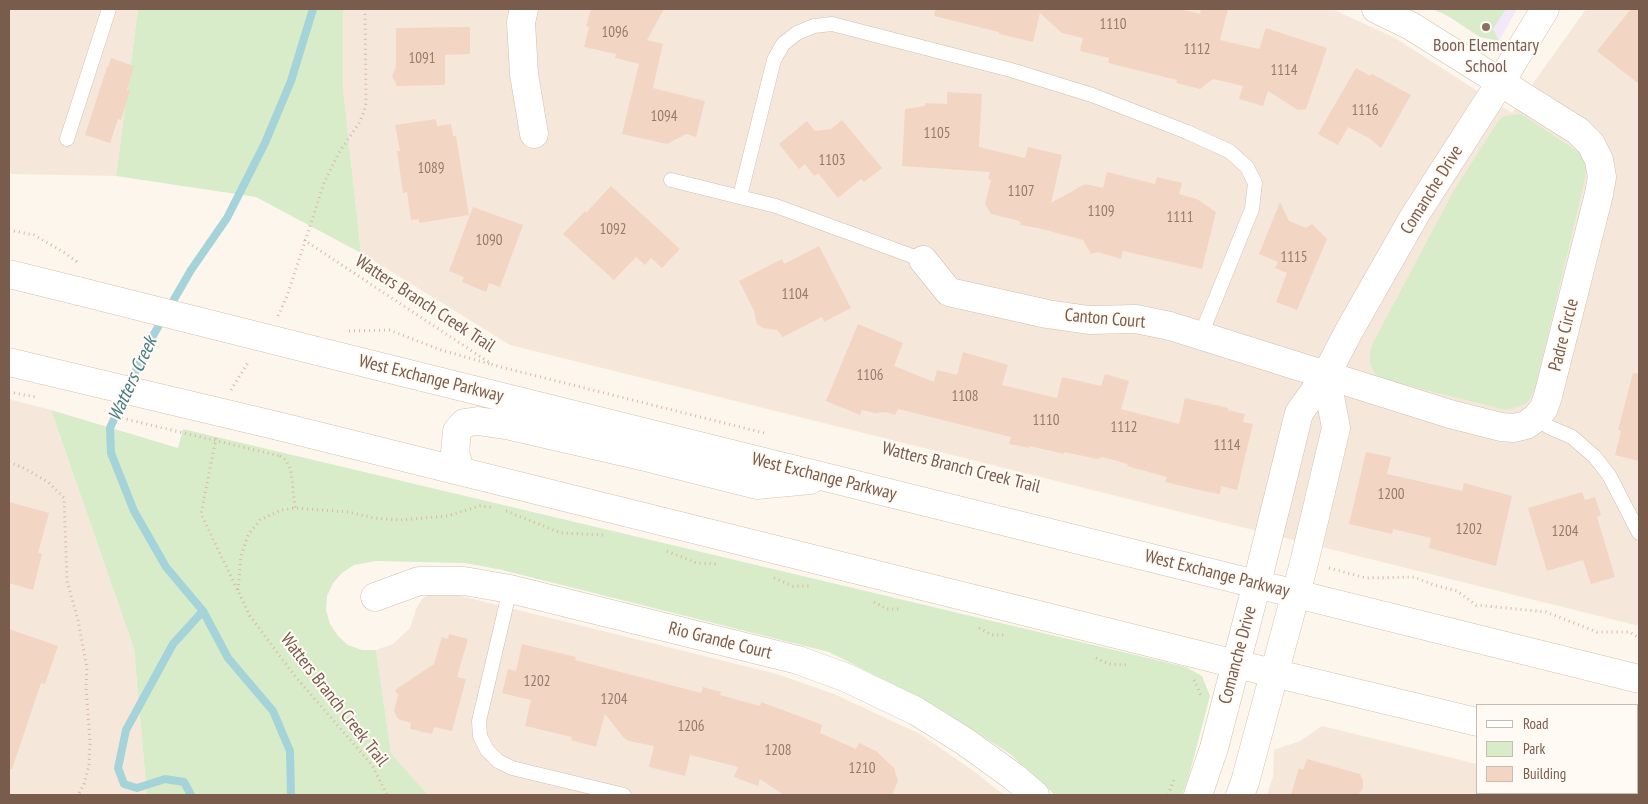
<!DOCTYPE html>
<html>
<head>
<meta charset="utf-8">
<style>
	body { margin:0 }
	#map { position:relative; width:1648px; height:804px; overflow:hidden; background:#fdf6ec; font-family:"PT Sans Narrow",sans-serif }
	canvas { display:block }
	.frame { position:absolute; inset:0; border:10px solid #7a5c4d; pointer-events:none }
	.legend { position:absolute; left:1476px; top:704px; width:162px; height:90px; box-sizing:border-box; background:#fffaf3; border:1px solid #cabbb1; margin:0; padding:6px 9px; list-style:none; font-size:15px; color:#7a5c4d }
	.legend li { display:flex; align-items:center; gap:10px; height:25px }
	.legend b { width:25px; border:1px solid #cabbb1 }
</style>
</head>
<body>
<div id="map">
<canvas width="1648" height="804"></canvas>
<div class="frame"></div>
<ul class="legend">
<li><b style="height:6px;background:#fff"></b>Road</li>
<li><b style="height:14px;background:#d8ecc9"></b>Park</li>
<li><b style="height:14px;background:#f3d5c3"></b>Building</li>
</ul>
</div>
<script>
const ctx = document.querySelector('canvas').getContext('2d');
ctx.lineJoin = 'round';
function fill(path, color) {
  ctx.fillStyle = color;
  ctx.fill(path, 'evenodd');
}
function poly(rows) {
  const path = new Path2D();
  for (const r of rows) {
    path.moveTo(r[0], r[1]);
    for (let i = 2; i < r.length; i += 2) path.lineTo(r[i], r[i + 1]);
  }
  return path;
}
function stroke(path, color, width, dash) {
  ctx.strokeStyle = color;
  ctx.lineWidth = width;
  ctx.lineCap = dash ? 'butt' : 'round';
  ctx.setLineDash(dash || []);
  ctx.stroke(path);
}
function label(font, color, halo, rows, align = 'center') {
  ctx.font = font + ' "PT Sans Narrow",sans-serif';
  ctx.lineWidth = 4;
  ctx.setLineDash([]);
  ctx.textBaseline = 'middle';
  ctx.strokeStyle = halo;
  ctx.fillStyle = color;
  for (const [text, x, y, turn = 0] of rows) {
    ctx.save();
    ctx.translate(x, y);
    ctx.rotate((+turn || 0) * Math.PI / 180);
    ctx.textAlign = isNaN(turn) ? turn : align;
    if (halo) ctx.strokeText(text, 0, 0);
    ctx.fillText(text, 0, 0);
    ctx.restore();
  }
}
fill(poly([
	[9,9,138,9,116,176,9,174],
	[343,9,1332,9,1395,38,1512,113,1586,9,1639,9,1639,626,510,345,361,253,343,88],
	[9,399,51,410,134,649,147,795,9,795],
	[429,594,453,594,777,674,834,694,920,734,975,772,1004,795,428,795,391,753,376,650,393,644,410,628,416,609,422,599],
	[1322,726,1477,764,1477,793,1591,793,1601,795,1267,795,1273,776,1274,750,1300,741]
]), '#f5e8da');
fill(poly([
	[1433,9,1517,9,1499,41,1480,37,1448,16]
]), '#f3e8fa');
fill(poly([
	[138,9,343,9,343,88,361,253,256,197,116,176],
	[1433,9,1506,9,1493,29,1499,41,1480,37,1448,16],
	[1521,114,1583,155,1586,170,1585,179,1535,388,1528,402,1523,405,1506,410,1382,379,1376,375,1370,364,1370,353,1372,345,1453,192,1499,120,1505,116],
	[51,410,178,448,183,429,1186,667,1202,676,1210,696,1188,779,1182,795,1055,795,1010,754,934,705,829,652,502,570,465,563,376,561,354,565,342,573,333,583,327,596,326,610,330,624,338,636,348,645,362,650,376,650,391,753,428,795,147,795,134,649]
]), '#d8ecc9');
stroke(poly([
	[191,795,184,782,165,779,137,788,124,784,118,768,126,730,173,644,203,611],
	[291,795,290,751,273,711,228,658,203,611,166,567,134,511,111,453,110,428,147,346,191,270,227,218,265,143,291,81,313,9]
]), '#a5d3da', 8);
fill(poly([
	[591,9,664,9,647,40,663,44,653,88,705,101,696,137,686,134,667,144,622,134,639,64,615,58,616,54,584,47,589,27,586,26],
	[935,9,1180,9,1200,14,1201,9,1228,9,1220,40,1259,49,1266,28,1327,48,1306,109,1298,110,1268,91,1263,106,1239,99,1243,86,1213,79,1200,89,1176,83,1177,80,1108,63,1109,58,1080,51,1083,38,1062,33,1040,13,1033,42,999,34,999,32,934,16],
	[1631,9,1639,9,1639,84,1597,51],
	[470,27,470,54,445,55,445,85,397,86,392,76,396,67,396,28],
	[111,58,134,66,127,90,130,91,121,120,118,119,110,143,85,135,107,67,108,67],
	[1356,68,1370,76,1372,74,1411,95,1381,148,1369,138,1348,127,1338,145,1318,134],
	[947,92,982,94,979,147,1025,158,1028,147,1062,155,1051,203,1085,184,1103,188,1107,172,1155,184,1157,177,1182,183,1179,194,1197,199,1216,212,1202,269,1123,251,1121,259,1098,252,1091,254,1083,240,1038,228,1020,225,1021,222,1017,221,1019,221,991,214,985,204,991,180,988,179,990,172,902,166,905,109,925,106,925,103,947,104],
	[436,119,437,126,451,124,453,136,456,136,469,215,419,223,419,219,411,220,407,192,403,193,397,151,400,151,395,125],
	[842,120,882,168,864,182,861,179,838,198,818,173,814,176,805,164,799,169,779,144,807,121,815,131,831,129],
	[611,186,680,249,662,268,651,258,645,265,636,257,614,280,563,234,585,211,586,213],
	[1280,202,1289,221,1306,228,1312,224,1327,239,1297,310,1276,302,1287,273,1275,268,1278,262,1259,254],
	[473,207,523,225,500,287,489,283,486,292,462,282,464,277,449,271],
	[819,246,851,308,824,322,822,317,783,337,777,330,763,328,757,324,754,311,739,281,782,259,784,264],
	[858,324,903,343,894,366,934,382,937,370,957,375,963,352,1008,365,1002,385,1057,398,1062,377,1101,386,1105,374,1129,381,1121,409,1179,424,1185,398,1228,408,1228,410,1245,414,1243,422,1253,424,1237,490,1221,486,1220,494,1208,492,1165,482,1167,477,1127,466,1128,464,1102,457,1098,459,1064,452,1064,454,1029,446,1029,448,1009,444,1011,437,898,409,895,415,886,412,875,413,862,410,860,415,826,401],
	[1633,373,1639,374,1639,461,1615,455,1621,431,1618,430],
	[1366,452,1391,457,1387,474,1462,491,1464,483,1512,496,1496,566,1429,548,1431,538,1393,529,1392,534,1349,524],
	[1582,492,1585,500,1595,497,1601,515,1597,517,1615,577,1591,584,1583,560,1547,571,1528,508],
	[9,502,49,513,38,553,42,554,33,590,9,583],
	[9,629,58,646,45,684,41,683,12,769,9,769],
	[449,634,468,639,457,677,466,679,452,731,434,727,432,734,410,729,411,723,398,719,394,711,398,695,395,690,434,664,442,637,448,639],
	[522,644,576,657,575,660,701,693,703,687,721,692,720,695,760,706,761,702,807,719,822,725,820,733,856,749,859,743,876,751,894,768,898,781,892,795,784,795,760,779,758,786,734,777,738,767,690,755,685,776,649,767,654,746,629,741,624,738,605,714,596,747,571,740,572,737,525,726,531,700,502,693,508,669,516,671],
	[1307,759,1360,774,1363,781,1363,788,1358,795,1291,795,1299,768,1303,770]
]), '#f3d5c3');
const lane = poly([
	[67,139,109,9],
	[671,180,776,206,923,260],
	[740,196,774,60,783,44,797,33,814,26,832,24,1011,70,1092,95,1187,132,1229,151,1247,167,1255,183,1252,209,1200,337],
	[1536,418,1549,427,1572,437,1595,457,1609,475,1639,533],
	[510,589,479,721,480,736,487,750,498,761,512,768,624,795]
]);
const street = poly([
	[524,9,521,22,524,74,534,134],
	[923,260,949,292,1047,314,1089,320,1136,319,1170,326,1450,414,1501,427,1514,428,1526,425,1536,418,1544,408,1548,396,1599,194,1602,177,1599,160,1591,144,1578,131,1411,26,1376,9],
	[375,597,419,581,464,581,510,589,798,660,847,678,916,711,964,741,1014,777,1035,795]
]);
const secondary = poly([
	[9,274,78,291],
	[317,351,1639,679],
	[9,362,42,370],
	[278,426,1236,664,1477,722],
	[460,471,455,452,457,431,464,423,478,421,511,426,646,457,757,485,810,480],
	[1637,760,1639,760],
	[1198,795,1214,748,1257,583,1299,413,1326,375,1349,331,1415,215,1500,83,1545,9],
	[1240,795,1245,782,1304,563,1336,428,1326,375]
]);
stroke(lane, '#d1beb0', 15);
stroke(street, '#d1beb0', 29);
stroke(secondary, '#d6c0b0', 29);
stroke(poly([
	[9,230,34,235,65,253,80,264],
	[304,240,493,365,764,433],
	[278,316,287,296,324,183,338,154,359,123,364,112,366,103,365,9],
	[349,331,389,330,441,350,490,364],
	[231,390,249,361],
	[9,392,36,397],
	[216,438,201,514,250,616,294,675,372,765,387,795],
	[280,456,286,460,291,471,295,508],
	[9,462,24,468,48,482,64,498,67,581,78,620,87,668,86,687,90,742,89,765,84,784,78,795],
	[506,511,561,533,603,535],
	[667,551,696,563,718,564],
	[1329,568,1366,578,1414,577,1434,585,1457,591,1476,605,1546,612,1597,632,1630,632,1639,638],
	[774,578,793,586,809,586],
	[238,590,241,556,248,535,260,520,281,510,295,508,348,512,374,518,400,520,447,516,480,506,491,507],
	[874,602,887,609,899,609],
	[979,628,992,635,1007,635],
	[1096,658,1109,664,1126,665],
	[1194,680,1201,695],
	[1168,795,1175,777]
]), '#d9b8a5', 3, [1, 4]);
stroke(lane, '#fff', 14);
stroke(street, '#fff', 28);
stroke(secondary, '#fff', 28);
const secondaryBridge = poly([
	[78,291,317,351],
	[42,370,278,426]
]);
stroke(secondaryBridge, '#d6c0b0', 29, []);
stroke(poly([
	[117,417,280,456]
]), '#d9b8a5', 3, [1, 4]);
stroke(secondaryBridge, '#fff', 28);
for (const [x, y, r, color] of [
	[1486,27,5,"#8d6e63"]
]) {
  const dot = new Path2D();
  dot.arc(x, y, r, 0, 2 * Math.PI);
  ctx.fillStyle = color;
  ctx.fill(dot);
  stroke(dot, '#fffaf3', 2);
}
label('15px', '#987a6a', null, [
	["1110",1113,25],
	["1096",615,33],
	["1112",1197,50],
	["1091",422,59],
	["1114",1284,71],
	["1116",1365,111],
	["1094",664,117],
	["1105",937,134],
	["1103",832,161],
	["1089",431,169],
	["1107",1021,192],
	["1109",1101,212],
	["1111",1180,218],
	["1092",613,230],
	["1090",489,241],
	["1115",1294,258],
	["1104",795,295],
	["1106",870,376],
	["1108",965,397],
	["1110",1046,421],
	["1112",1124,428],
	["1114",1227,446],
	["1200",1391,495],
	["1202",1469,530],
	["1204",1565,532],
	["1202",537,682],
	["1204",614,700],
	["1206",691,727],
	["1208",778,751],
	["1210",862,769]
]);
label('18px', '#785e54', '#fffaf3', [
	["Boon Elementary",1486,46],
	["School",1486,67]
]);
label('18px', '#7a5c4d', '#fffaf3', [
	["Comanche Drive",1432,190,-58],
	["Watters Branch Creek Trail",425,304,33],
	["Canton Court",1105,319,5],
	["Padre Circle",1564,335,-76],
	["West Exchange Parkway",431,379,14],
	["Watters Branch Creek Trail",961,468,14],
	["West Exchange Parkway",824,477,14],
	["West Exchange Parkway",1217,574,14],
	["Rio Grande Court",720,641,14],
	["Comanche Drive",1238,655,-75],
	["Watters Branch Creek Trail",334,700,52]
]);
label('italic 19px', '#437c86', '#fffaf3', [
	["Watters Creek",133,379,-65]
]);
</script>
</body>
</html>
